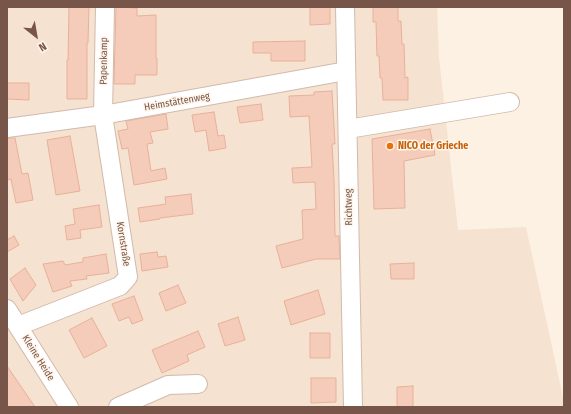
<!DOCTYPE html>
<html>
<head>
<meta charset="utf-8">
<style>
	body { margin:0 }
	#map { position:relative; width:571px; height:414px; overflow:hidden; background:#fdf1e3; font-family:"Fira Sans Condensed",sans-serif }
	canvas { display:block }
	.frame { position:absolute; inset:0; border:8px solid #775548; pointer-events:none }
	.north { position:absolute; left:16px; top:16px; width:40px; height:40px; -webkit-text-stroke:3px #fff5eb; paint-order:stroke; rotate:149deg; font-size:11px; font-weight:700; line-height:16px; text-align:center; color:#775548 }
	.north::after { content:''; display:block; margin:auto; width:14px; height:18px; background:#775548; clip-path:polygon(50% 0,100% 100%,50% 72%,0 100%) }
</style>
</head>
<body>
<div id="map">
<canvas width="571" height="414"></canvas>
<div class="frame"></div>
<div class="north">N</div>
</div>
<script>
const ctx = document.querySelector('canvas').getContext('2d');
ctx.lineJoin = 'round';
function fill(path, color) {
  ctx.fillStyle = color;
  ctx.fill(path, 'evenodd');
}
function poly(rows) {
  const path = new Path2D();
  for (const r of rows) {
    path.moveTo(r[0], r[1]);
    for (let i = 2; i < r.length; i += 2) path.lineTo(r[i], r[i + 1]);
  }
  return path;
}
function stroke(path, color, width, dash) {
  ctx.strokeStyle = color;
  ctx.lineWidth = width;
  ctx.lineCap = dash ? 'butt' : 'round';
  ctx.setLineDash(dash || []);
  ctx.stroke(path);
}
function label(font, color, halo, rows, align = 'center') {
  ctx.font = font + ' "Fira Sans Condensed",sans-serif';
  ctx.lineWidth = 3;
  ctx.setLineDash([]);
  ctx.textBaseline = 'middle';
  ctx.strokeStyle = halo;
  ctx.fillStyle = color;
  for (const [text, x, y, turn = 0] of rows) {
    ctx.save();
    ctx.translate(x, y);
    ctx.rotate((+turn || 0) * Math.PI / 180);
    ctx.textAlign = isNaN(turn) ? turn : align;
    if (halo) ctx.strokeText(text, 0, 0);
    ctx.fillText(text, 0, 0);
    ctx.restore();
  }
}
fill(poly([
	[7,7,437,7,439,57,458,230,526,227,564,402,564,407,7,407]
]), '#f6e2d1');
const building = poly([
	[69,7,89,7,88,43,87,43,87,99,67,99,67,60,68,60,69,7],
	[116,7,137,8,137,16,156,15,156,58,157,58,157,75,135,75,135,84,114,84,116,7],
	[310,7,330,7,330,24,310,25,310,7],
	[373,7,398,7,398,21,401,21,402,44,404,44,405,78,408,77,408,100,383,100,382,78,380,78,379,56,377,56,376,22,373,22,373,7],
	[305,41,305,61,271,61,271,53,253,53,253,42,305,41],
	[7,83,29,83,29,100,7,99,7,83],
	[332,91,335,144,332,144,334,181,335,236,339,236,340,259,316,259,282,268,276,246,303,239,302,210,316,209,315,182,293,183,292,168,312,167,309,116,290,117,289,96,314,95,314,92,332,91],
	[261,104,263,120,240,123,237,107,261,104],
	[214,112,218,136,224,135,226,148,209,151,206,130,195,132,192,115,214,112],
	[166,114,168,129,150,132,153,143,147,144,151,171,165,168,167,179,134,185,128,148,122,149,118,131,128,129,126,121,166,114],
	[430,129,435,155,404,161,405,208,374,209,372,139,430,129],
	[70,136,80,191,56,195,47,140,70,136],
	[7,138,15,138,22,174,28,173,33,200,16,203,11,179,7,180,7,138],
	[191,194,193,214,160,218,160,219,140,222,138,208,166,204,165,197,191,194],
	[99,205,102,227,80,230,81,238,67,240,65,226,75,224,73,209,99,205],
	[14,236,19,245,7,252,7,240,14,236],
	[157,252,158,257,166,256,168,267,142,271,140,254,157,252],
	[106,254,109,273,86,276,87,279,70,281,72,286,53,292,43,264,63,261,65,265,83,262,83,258,106,254],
	[414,263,414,279,391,279,390,264,414,263],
	[25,268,36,285,23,301,10,279,25,268],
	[178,285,186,303,166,311,159,293,178,285],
	[318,290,325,314,291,325,284,301,318,290],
	[134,296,143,320,132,324,129,317,119,321,112,304,134,296],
	[238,317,245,340,225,346,218,324,238,317],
	[92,318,107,346,84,358,69,330,92,318],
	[198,331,205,347,187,355,189,361,162,373,152,350,198,331],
	[310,333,330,333,330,358,310,358,310,333],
	[7,366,35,407,7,407,7,366],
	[311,378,336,378,336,402,311,403,311,378],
	[413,386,413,407,397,407,397,387,413,386]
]);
fill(building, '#f4ccb9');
stroke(building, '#e8b199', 1);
const minor = poly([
	[345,7,353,407],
	[7,128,103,115,346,71],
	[348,129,510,102],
	[7,309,69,407],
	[18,326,120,286,128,277,103,115,105,7],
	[118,407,168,385,198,384]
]);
stroke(minor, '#d2baac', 20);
stroke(minor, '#fff', 18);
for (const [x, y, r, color] of [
	[390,146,4,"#e8710a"]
]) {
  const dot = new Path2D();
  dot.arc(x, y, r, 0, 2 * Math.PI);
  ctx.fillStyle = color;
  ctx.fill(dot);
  stroke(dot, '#fff5eb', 1.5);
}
label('10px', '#775548', '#fff5eb', [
	["Papenkamp",104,61,-89],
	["Heimstättenweg",177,102,-10],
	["Richtweg",349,207,-91],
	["Kornstraße",123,244,81],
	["Kleine Heide",38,358,58]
]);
label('bold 10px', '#c56008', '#fff5eb', [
	["NICO der Grieche",398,146]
], 'left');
</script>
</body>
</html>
